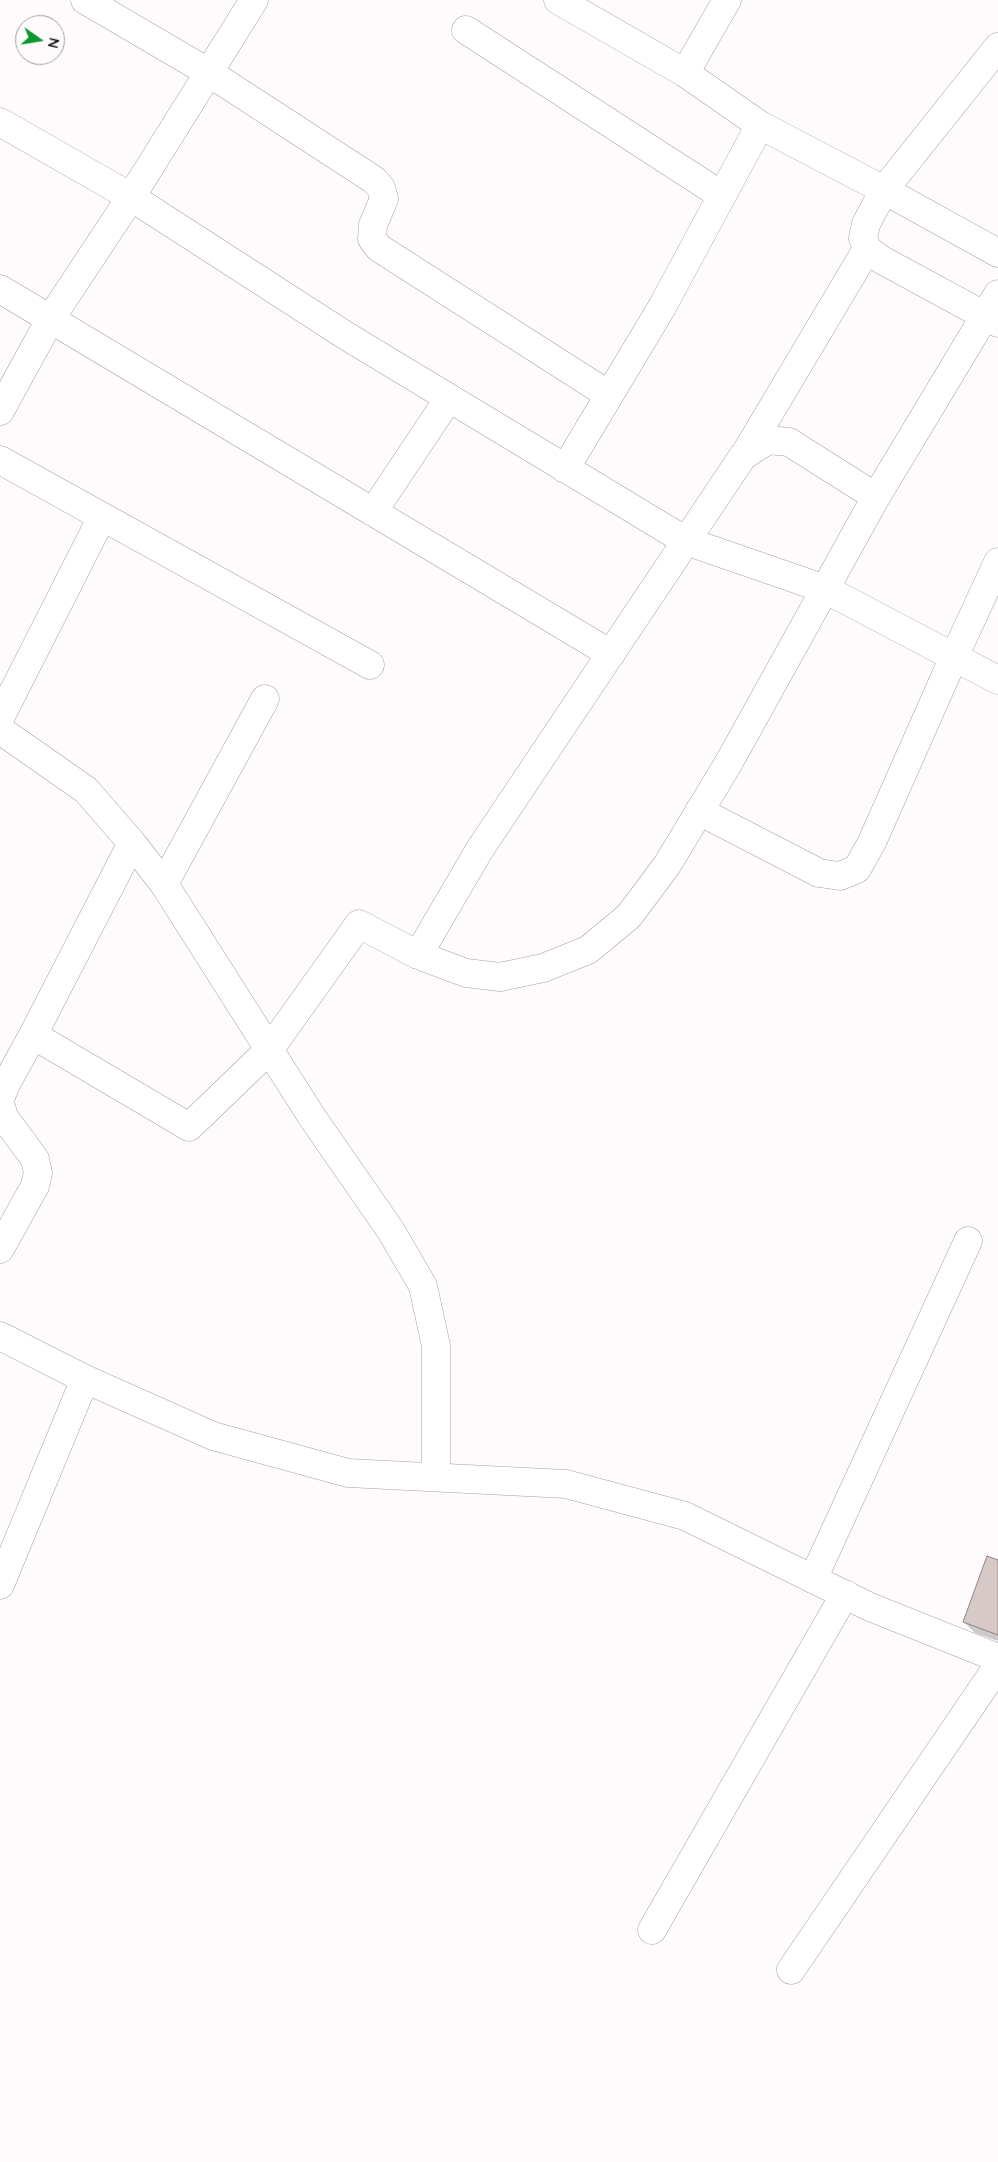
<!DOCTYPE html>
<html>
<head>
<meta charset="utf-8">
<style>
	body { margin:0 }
	#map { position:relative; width:998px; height:2162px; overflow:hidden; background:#fdfbfb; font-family:Quicksand,sans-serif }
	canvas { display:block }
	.north { position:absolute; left:15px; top:15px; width:50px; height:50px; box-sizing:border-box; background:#fdfbfb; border:1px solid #a3a0a1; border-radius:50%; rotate:103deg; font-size:14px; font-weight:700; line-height:20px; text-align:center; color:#1c1719 }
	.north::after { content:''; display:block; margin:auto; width:18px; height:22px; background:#0a982e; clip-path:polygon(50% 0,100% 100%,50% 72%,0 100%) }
</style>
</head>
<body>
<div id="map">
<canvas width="998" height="2162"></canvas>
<div class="north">N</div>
</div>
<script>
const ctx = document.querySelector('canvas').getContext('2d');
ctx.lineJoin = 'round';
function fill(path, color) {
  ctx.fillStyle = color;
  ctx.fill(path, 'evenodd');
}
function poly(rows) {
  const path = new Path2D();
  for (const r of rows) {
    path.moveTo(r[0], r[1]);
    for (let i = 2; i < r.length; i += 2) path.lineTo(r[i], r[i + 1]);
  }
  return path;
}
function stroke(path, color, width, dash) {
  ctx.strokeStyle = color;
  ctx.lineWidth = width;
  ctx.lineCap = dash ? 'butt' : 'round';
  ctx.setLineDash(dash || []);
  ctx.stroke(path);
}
fill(poly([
	[998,1561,998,1641,975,1633,964,1622]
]), '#0003');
const building = poly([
	[987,1556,998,1560,998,1635,963,1622,987,1556]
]);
fill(building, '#d6c9c7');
stroke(building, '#928584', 1);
const street = poly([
	[85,0,208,72,374,180,381,188,384,199,373,225,372,239,379,248,609,395],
	[558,0,685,73,760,125,884,190,998,47],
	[466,30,721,195],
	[685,73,727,0],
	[0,122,131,197,348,337,686,541,825,589,954,657,872,842,857,869,840,876,819,873,699,811],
	[998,253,884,190,866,224,863,238,867,249,882,260,998,323],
	[0,289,611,654],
	[0,411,51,318,131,197,254,0],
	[745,454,867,249],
	[0,460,370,665],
	[565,469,662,307,760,125],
	[373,512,449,398],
	[998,562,954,657,998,680],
	[0,718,102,517],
	[0,730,86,790,132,843,164,884,312,1117,391,1231,423,1286,436,1346,436,1477],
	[164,884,265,699],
	[418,955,480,849,743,456,768,440,789,442,876,497],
	[33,1035,189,1127,269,1050,359,924,418,955,466,973,500,977,543,968,588,950,629,916,667,865,728,764,876,497,998,294],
	[0,1099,6,1084,33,1035,132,843],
	[0,1103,4,1117,35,1159,38,1173,35,1186,0,1249],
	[813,1579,968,1241],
	[0,1585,85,1379],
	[652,1930,845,1594],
	[791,1970,998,1666]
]);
const secondary = poly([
	[0,1336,85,1379,213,1436,348,1473,566,1484,685,1516,870,1607,998,1658]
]);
stroke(street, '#ab9fa3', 29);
stroke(secondary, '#ab9fa3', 29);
stroke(street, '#fff', 28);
stroke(secondary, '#fff', 28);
</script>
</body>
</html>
